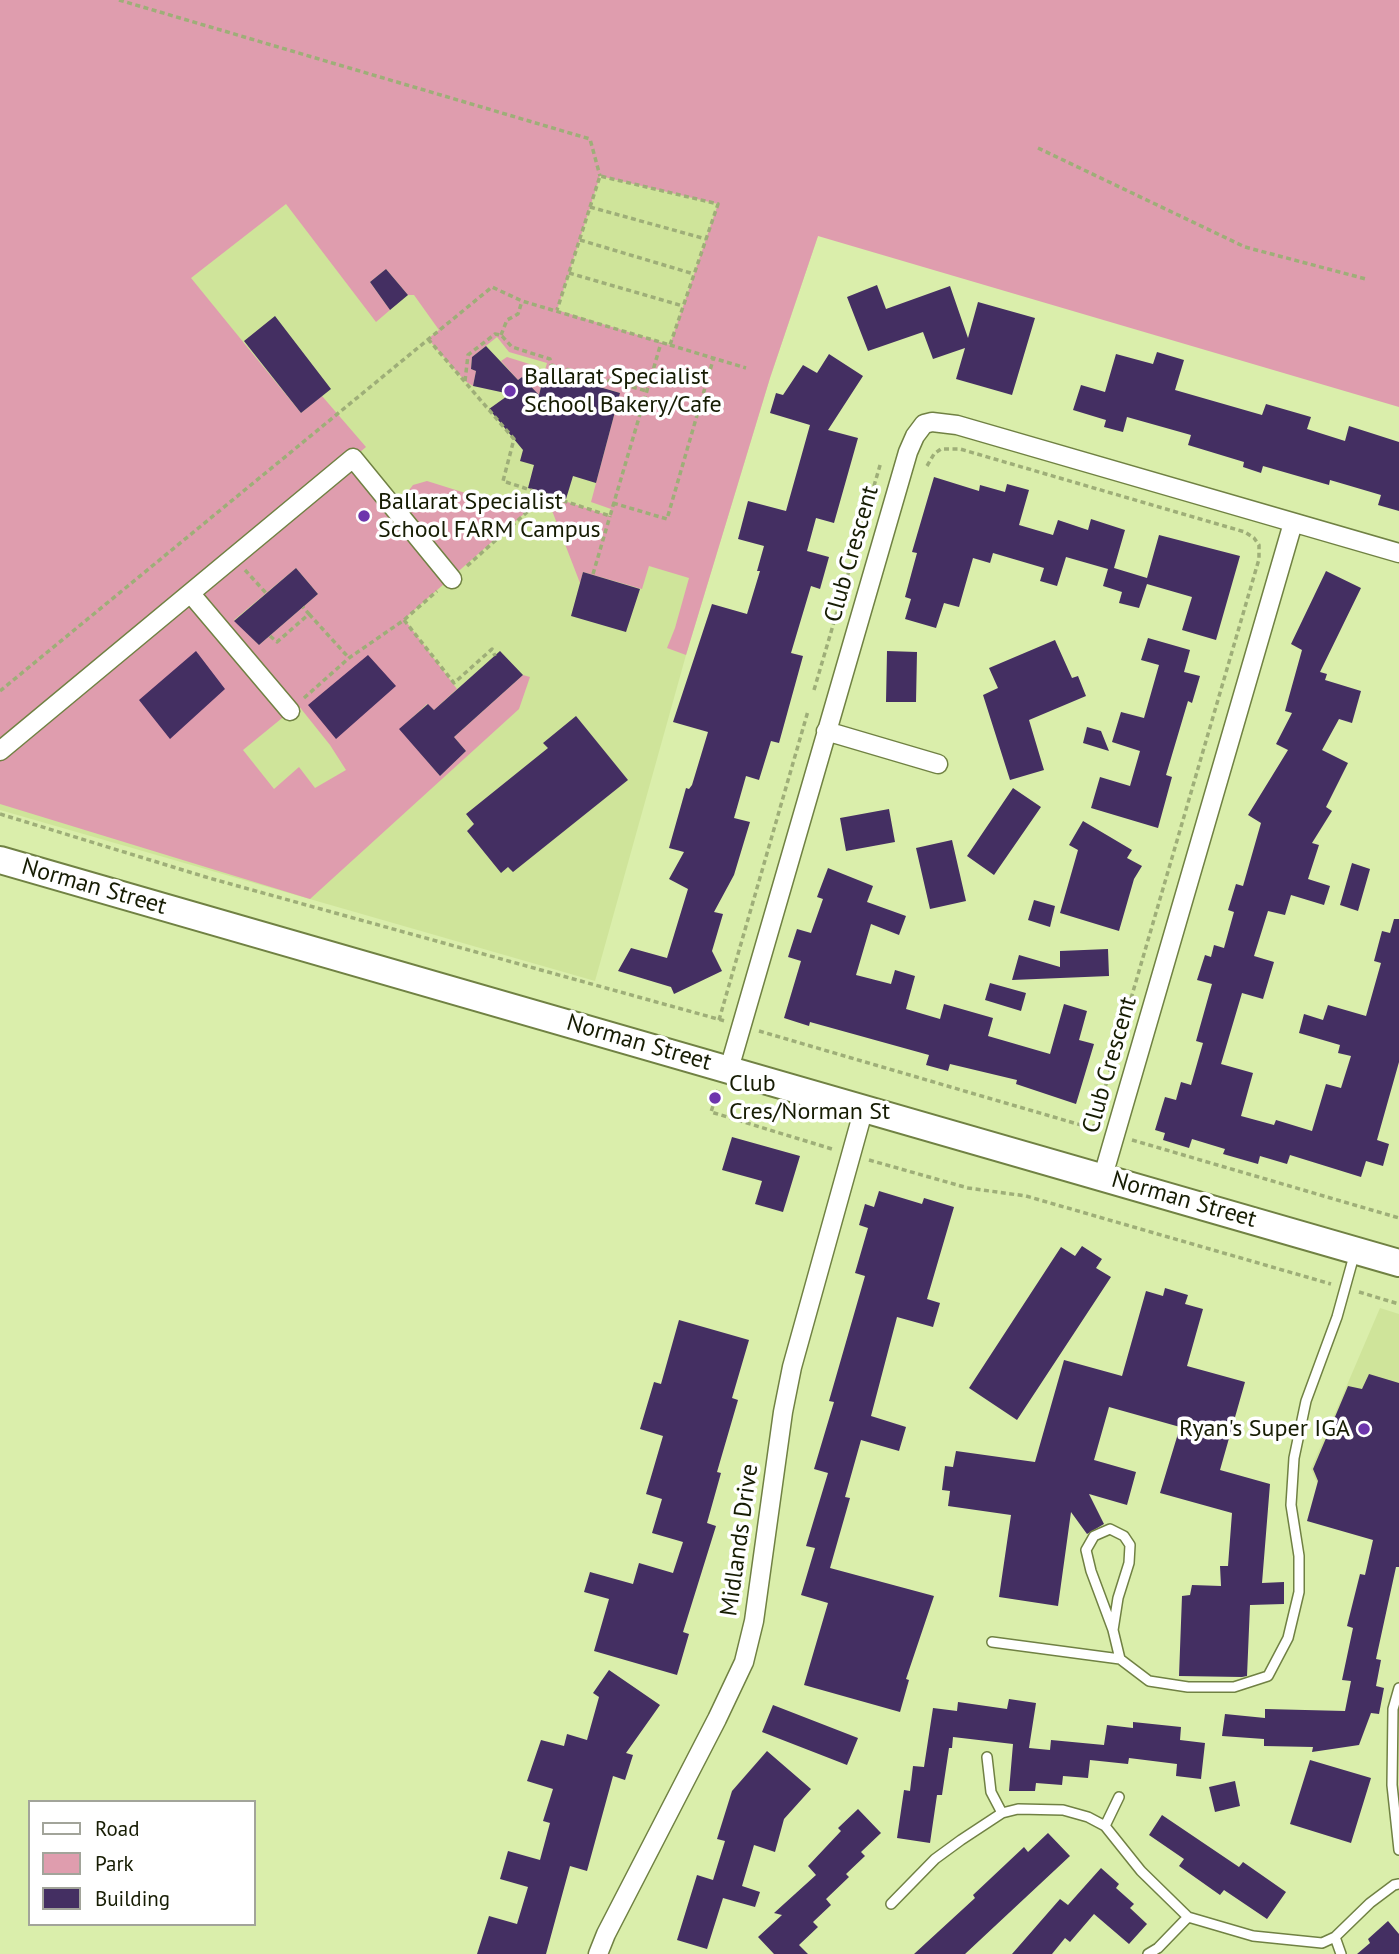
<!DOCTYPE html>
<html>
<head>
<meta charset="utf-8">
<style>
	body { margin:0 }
	#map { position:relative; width:1399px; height:1954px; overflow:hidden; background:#daeeab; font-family:"PT Sans",sans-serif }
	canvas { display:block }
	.legend { position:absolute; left:28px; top:1800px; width:228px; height:126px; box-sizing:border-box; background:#fff; border:2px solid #a2a49a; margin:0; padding:9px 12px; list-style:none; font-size:21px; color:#161c03 }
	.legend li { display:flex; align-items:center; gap:14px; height:35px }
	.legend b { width:35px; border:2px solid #a2a49a }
</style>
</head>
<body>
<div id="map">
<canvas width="1399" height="1954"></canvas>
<ul class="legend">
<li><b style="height:9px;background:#fff"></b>Road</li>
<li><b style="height:19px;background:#df9dae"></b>Park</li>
<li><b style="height:19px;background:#442f62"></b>Building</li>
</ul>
</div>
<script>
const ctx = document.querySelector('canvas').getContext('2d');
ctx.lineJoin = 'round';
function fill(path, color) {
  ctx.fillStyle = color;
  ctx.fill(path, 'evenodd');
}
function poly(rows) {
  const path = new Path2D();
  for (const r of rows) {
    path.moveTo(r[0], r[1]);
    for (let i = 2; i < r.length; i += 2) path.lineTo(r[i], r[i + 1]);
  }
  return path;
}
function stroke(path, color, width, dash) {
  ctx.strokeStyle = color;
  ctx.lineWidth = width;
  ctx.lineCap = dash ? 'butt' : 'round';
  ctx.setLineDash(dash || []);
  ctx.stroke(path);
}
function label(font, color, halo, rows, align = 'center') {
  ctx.font = font + ' "PT Sans",sans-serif';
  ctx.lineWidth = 7;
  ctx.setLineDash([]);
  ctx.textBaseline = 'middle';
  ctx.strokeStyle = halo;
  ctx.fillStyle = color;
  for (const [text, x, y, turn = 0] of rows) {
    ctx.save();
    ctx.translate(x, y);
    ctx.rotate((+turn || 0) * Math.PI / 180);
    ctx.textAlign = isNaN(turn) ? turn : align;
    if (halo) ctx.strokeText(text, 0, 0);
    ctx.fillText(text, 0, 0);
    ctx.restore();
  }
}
fill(poly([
	[0,0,187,0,818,236,770,378,686,655,595,981,0,810],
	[1380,1308,1399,1314,1399,1516,1323,1497,1311,1469]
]), '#cfe49a');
fill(poly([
	[0,0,1399,0,1399,407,818,236,770,378,686,655,667,648,675,628,689,578,649,566,642,589,583,572,580,583,546,495,610,516,611,509,591,502,620,393,545,370,547,363,509,352,497,337,472,357,471,369,476,371,473,386,465,381,428,339,439,330,414,295,408,295,386,269,370,282,390,310,376,322,286,204,191,278,301,413,322,396,366,447,354,457,412,528,405,507,406,494,413,485,427,481,526,512,404,619,457,689,434,710,427,704,400,729,440,776,466,751,454,737,523,675,530,677,519,709,310,899,0,804],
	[600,176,718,204,670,345,557,310],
	[296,568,318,594,259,645,234,620],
	[298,705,330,745,346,770,315,788,299,767,274,789,243,750],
	[507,357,539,367,534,384,541,386,539,395,522,377,518,380,501,361]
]), '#df9dae');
fill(poly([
	[386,269,408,295,390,310,370,282],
	[877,285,886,309,950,286,968,338,978,302,1035,318,1012,395,956,379,965,348,933,359,923,332,868,351,847,297],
	[275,316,331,389,301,413,244,341],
	[486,346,518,380,522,377,539,395,545,371,620,393,596,483,573,476,566,499,528,488,534,465,520,461,523,450,489,409,510,394,473,386,476,371,471,369,472,357],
	[1157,352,1184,360,1175,390,1262,415,1266,404,1311,417,1307,429,1345,441,1349,426,1399,442,1399,511,1378,505,1381,495,1330,480,1329,485,1263,466,1261,473,1243,467,1244,462,1188,445,1191,435,1127,417,1123,432,1104,427,1106,420,1073,410,1081,385,1105,392,1116,354,1153,364],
	[829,354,863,376,828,430,858,438,834,523,816,518,807,551,829,557,820,589,811,586,791,653,803,656,779,743,771,741,759,780,746,776,734,818,750,822,734,875,714,912,723,914,712,951,722,971,674,994,671,987,618,971,631,948,667,958,688,889,669,879,684,852,669,848,686,788,689,789,692,785,708,732,673,722,712,604,747,614,760,571,757,571,764,546,738,539,748,501,786,511,810,425,770,413,776,393,783,395,803,365,817,373],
	[934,477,979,491,980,485,1005,492,1007,484,1029,490,1019,525,1053,535,1058,520,1088,530,1091,519,1125,530,1114,568,1147,578,1159,535,1240,556,1216,640,1182,630,1192,597,1147,584,1139,608,1119,603,1122,592,1103,586,1108,569,1066,557,1057,586,1040,581,1044,568,993,553,990,563,973,558,959,607,944,603,936,628,905,619,911,599,905,597,917,553,912,552],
	[296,568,318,594,259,645,234,621],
	[1326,571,1361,588,1320,672,1327,674,1325,680,1361,691,1352,723,1339,719,1322,750,1348,763,1326,807,1332,811,1312,843,1319,845,1308,879,1330,886,1324,905,1291,895,1285,915,1268,911,1254,956,1274,962,1263,999,1242,993,1221,1064,1253,1073,1241,1116,1274,1125,1276,1120,1312,1131,1326,1084,1341,1088,1351,1056,1338,1053,1340,1045,1299,1033,1304,1014,1323,1020,1328,1005,1366,1016,1381,963,1374,961,1382,931,1390,933,1394,919,1399,919,1399,1062,1377,1140,1389,1144,1383,1166,1366,1161,1361,1177,1290,1155,1287,1164,1260,1156,1258,1164,1223,1154,1225,1149,1192,1139,1189,1148,1163,1140,1165,1133,1155,1130,1165,1097,1176,1100,1181,1082,1191,1085,1203,1043,1196,1041,1212,984,1197,980,1205,955,1211,957,1214,945,1224,948,1234,912,1228,910,1236,884,1243,886,1261,823,1248,815,1288,750,1276,744,1292,713,1285,711,1302,650,1291,644],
	[583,572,640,589,626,632,571,616],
	[1148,638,1190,650,1184,672,1200,676,1192,703,1188,701,1166,775,1172,777,1158,828,1091,808,1100,777,1130,786,1140,751,1112,742,1121,712,1144,718,1159,665,1141,660],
	[1055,640,1072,678,1078,676,1086,696,1029,720,1044,770,1010,780,983,695,998,688,989,668],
	[196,651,225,689,170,739,139,700],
	[500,651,523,675,454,737,466,751,440,776,399,729,428,704,434,710],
	[887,651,917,652,916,702,886,702],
	[368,655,396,686,336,739,308,705],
	[576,716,628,780,513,872,508,867,501,873,467,831,474,824,466,814,548,748,543,743],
	[1087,727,1101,731,1109,751,1083,743],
	[1013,788,1041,807,994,875,967,856],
	[889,809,895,842,846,851,840,818],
	[1083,821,1132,850,1127,858,1142,866,1134,879,1119,931,1060,913,1078,850,1069,845],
	[952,840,966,901,930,909,916,848],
	[1352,863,1370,869,1358,911,1340,905],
	[828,868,873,886,867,902,906,916,899,935,871,924,856,975,891,984,895,970,915,976,906,1009,940,1019,944,1004,993,1018,988,1036,1050,1054,1064,1004,1087,1011,1079,1040,1094,1044,1076,1104,1016,1084,1017,1080,950,1064,948,1071,926,1065,929,1055,810,1022,809,1026,784,1018,801,961,788,957,797,929,811,933,823,899,817,897],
	[1034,900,1055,906,1050,927,1028,920],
	[1108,949,1109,976,1012,980,1019,955,1060,967,1060,951],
	[990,983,1026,993,1021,1011,985,1000],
	[732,1137,800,1156,783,1212,755,1204,762,1181,722,1170],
	[879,1191,922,1204,924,1198,954,1207,927,1299,940,1303,933,1327,897,1317,871,1416,906,1427,899,1451,861,1440,845,1497,850,1498,830,1568,934,1596,906,1679,909,1680,900,1712,804,1685,828,1603,801,1595,815,1548,806,1546,828,1473,814,1469,834,1402,829,1401,865,1276,855,1273,868,1228,859,1225,865,1204,874,1207],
	[1082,1246,1102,1259,1096,1268,1111,1277,1017,1420,969,1388,1061,1247,1075,1256],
	[1165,1288,1188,1295,1185,1304,1203,1309,1187,1366,1245,1382,1220,1470,1270,1484,1262,1583,1284,1582,1284,1604,1250,1605,1247,1676,1242,1677,1179,1676,1182,1596,1190,1595,1192,1585,1221,1586,1220,1566,1228,1566,1232,1513,1160,1493,1180,1427,1109,1407,1094,1460,1136,1472,1127,1505,1089,1494,1104,1524,1087,1534,1071,1512,1058,1606,999,1597,1011,1515,948,1506,950,1491,942,1490,945,1466,953,1467,956,1451,1035,1462,1064,1360,1122,1376,1146,1291,1163,1296],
	[679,1320,749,1340,732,1398,738,1400,717,1472,721,1473,707,1523,716,1526,683,1632,689,1634,677,1675,594,1651,609,1599,584,1592,590,1572,633,1584,639,1563,673,1573,683,1542,652,1533,662,1499,646,1494,663,1436,640,1429,654,1382,661,1384],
	[1369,1374,1399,1383,1399,1567,1396,1567,1376,1659,1381,1660,1376,1686,1384,1688,1379,1714,1371,1713,1359,1745,1312,1752,1313,1747,1264,1746,1264,1739,1222,1736,1225,1714,1265,1718,1265,1709,1345,1711,1351,1681,1342,1680,1353,1628,1347,1626,1360,1574,1365,1575,1373,1540,1307,1521,1318,1481,1313,1469,1348,1386,1362,1389],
	[609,1670,660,1705,626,1753,633,1755,625,1780,613,1776,587,1871,570,1866,546,1954,477,1954,489,1916,517,1924,528,1887,500,1879,508,1851,540,1860,550,1823,543,1821,553,1789,527,1781,541,1740,564,1746,567,1734,587,1740,599,1697,593,1693],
	[1009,1699,1036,1703,1029,1748,1050,1750,1051,1740,1104,1745,1107,1725,1133,1728,1133,1722,1181,1727,1180,1740,1205,1743,1201,1779,1176,1776,1177,1764,1129,1758,1128,1764,1090,1760,1088,1778,1063,1776,1062,1785,1036,1783,1035,1791,1009,1791,1013,1744,953,1737,952,1748,949,1748,942,1795,937,1795,930,1843,897,1838,904,1790,910,1791,913,1766,924,1767,933,1708,957,1711,958,1702,1007,1709],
	[773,1705,858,1738,847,1765,762,1732],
	[767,1751,811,1789,784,1819,775,1852,754,1845,742,1886,760,1892,755,1907,723,1898,707,1949,677,1940,697,1875,713,1880,725,1841,717,1839,732,1791],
	[1310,1760,1371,1778,1351,1843,1290,1824],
	[1235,1781,1240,1806,1215,1812,1209,1787],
	[858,1809,881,1833,861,1852,865,1856,846,1874,849,1877,826,1899,831,1905,813,1922,818,1927,799,1945,808,1954,774,1954,758,1937,782,1915,774,1913,816,1875,808,1866,841,1831,838,1828],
	[1162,1815,1239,1867,1243,1862,1286,1892,1267,1919,1224,1890,1220,1895,1179,1866,1184,1859,1149,1835],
	[1048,1833,1070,1856,965,1954,914,1954,975,1898,973,1895,1024,1847,1028,1852],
	[1101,1868,1119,1884,1116,1888,1134,1904,1130,1908,1147,1924,1129,1944,1094,1914,1070,1942,1065,1938,1052,1954,1012,1954,1060,1899,1068,1905],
	[1388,1921,1399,1934,1399,1954,1357,1954,1370,1943,1368,1939]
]), '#442f62');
const service = poly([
	[1113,1630,1118,1598,1129,1563,1130,1545,1124,1536,1110,1529,1094,1536,1086,1550,1091,1571,1113,1630,1120,1659,1149,1681,1188,1687,1234,1687,1268,1676,1288,1638,1299,1592,1299,1556,1291,1505,1294,1458,1306,1401,1337,1317,1355,1252],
	[992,1642,1120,1659],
	[1399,1688,1393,1709,1392,1785,1399,1850],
	[987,1757,991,1792,1002,1813],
	[1105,1826,1119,1797],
	[891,1904,935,1859,961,1840,1002,1813,1018,1809,1063,1810,1088,1817,1105,1826,1141,1871,1188,1917,1253,1936,1322,1943,1335,1937,1370,1903,1394,1885,1399,1884],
	[1335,1937,1341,1954],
	[1148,1954,1158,1948,1188,1917]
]);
const minor = poly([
	[191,594,290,711],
	[826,731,938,764],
	[0,751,353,458,452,579],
	[729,1069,908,452,915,436,924,424,932,422,957,425,1399,553],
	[1103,1176,1293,523],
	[598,1954,606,1934,717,1719,744,1662,754,1621,783,1412,792,1367,864,1108]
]);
const secondary = poly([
	[0,860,1399,1263]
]);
stroke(service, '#708143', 12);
stroke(minor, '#708143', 21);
stroke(secondary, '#708143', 30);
stroke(poly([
	[119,0,590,139,600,176],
	[1038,148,1245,247,1366,279],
	[590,207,706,239],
	[580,240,694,274],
	[569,273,683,306],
	[501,335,507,320,518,314,522,301],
	[428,339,514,439,503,481,610,516,661,343],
	[670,345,746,368],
	[465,381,468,355,495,334,501,335,512,347,550,359,551,365,647,391],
	[927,466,934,454,941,449,960,449,1245,532,1254,538,1259,545,1259,559,1093,1129],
	[613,503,667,519,713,360],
	[467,566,546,495],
	[245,570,266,593],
	[593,574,610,516],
	[309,614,349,658],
	[404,620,454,683,492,649,495,656],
	[270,636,277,642,309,614,303,607],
	[814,690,881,462],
	[0,691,492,287,522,301,670,345,718,204,600,176,557,310],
	[304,698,349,658,404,620,437,591],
	[0,814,209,878,725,1021],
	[719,1020,808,711],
	[759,1031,1098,1130],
	[718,1090,711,1112,832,1149],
	[1132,1140,1399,1218],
	[869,1160,968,1188,1026,1196,1331,1284],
	[1359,1292,1399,1304]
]), '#9eae78', 3.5, [5, 3.5]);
stroke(service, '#fff', 9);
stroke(minor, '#fff', 18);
stroke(secondary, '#fff', 26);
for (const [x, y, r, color] of [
	[510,391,7,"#6d35ac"],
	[364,516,7,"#6d35ac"],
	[715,1098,7,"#6d35ac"],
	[1364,1429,7,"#6d35ac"]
]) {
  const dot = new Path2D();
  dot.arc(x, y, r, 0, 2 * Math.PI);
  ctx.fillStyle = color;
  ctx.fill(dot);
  stroke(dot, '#fff', 2.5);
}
label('24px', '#161c03', '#fff', [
	["Ballarat Specialist",524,377],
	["School Bakery/Cafe",524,405],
	["Ballarat Specialist",378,502],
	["School FARM Campus",378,530],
	["Club",729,1084],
	["Cres/Norman St",729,1112],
	["Ryan's Super IGA",1350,1429,"right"]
], 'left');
label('24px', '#161c03', '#fff', [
	["Club Crescent",852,554,-74],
	["Norman Street",94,887,16],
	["Norman Street",639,1043,16],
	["Club Crescent",1110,1065,-74],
	["Norman Street",1184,1200,16],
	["Midlands Drive",740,1540,-82]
]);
</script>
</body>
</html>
